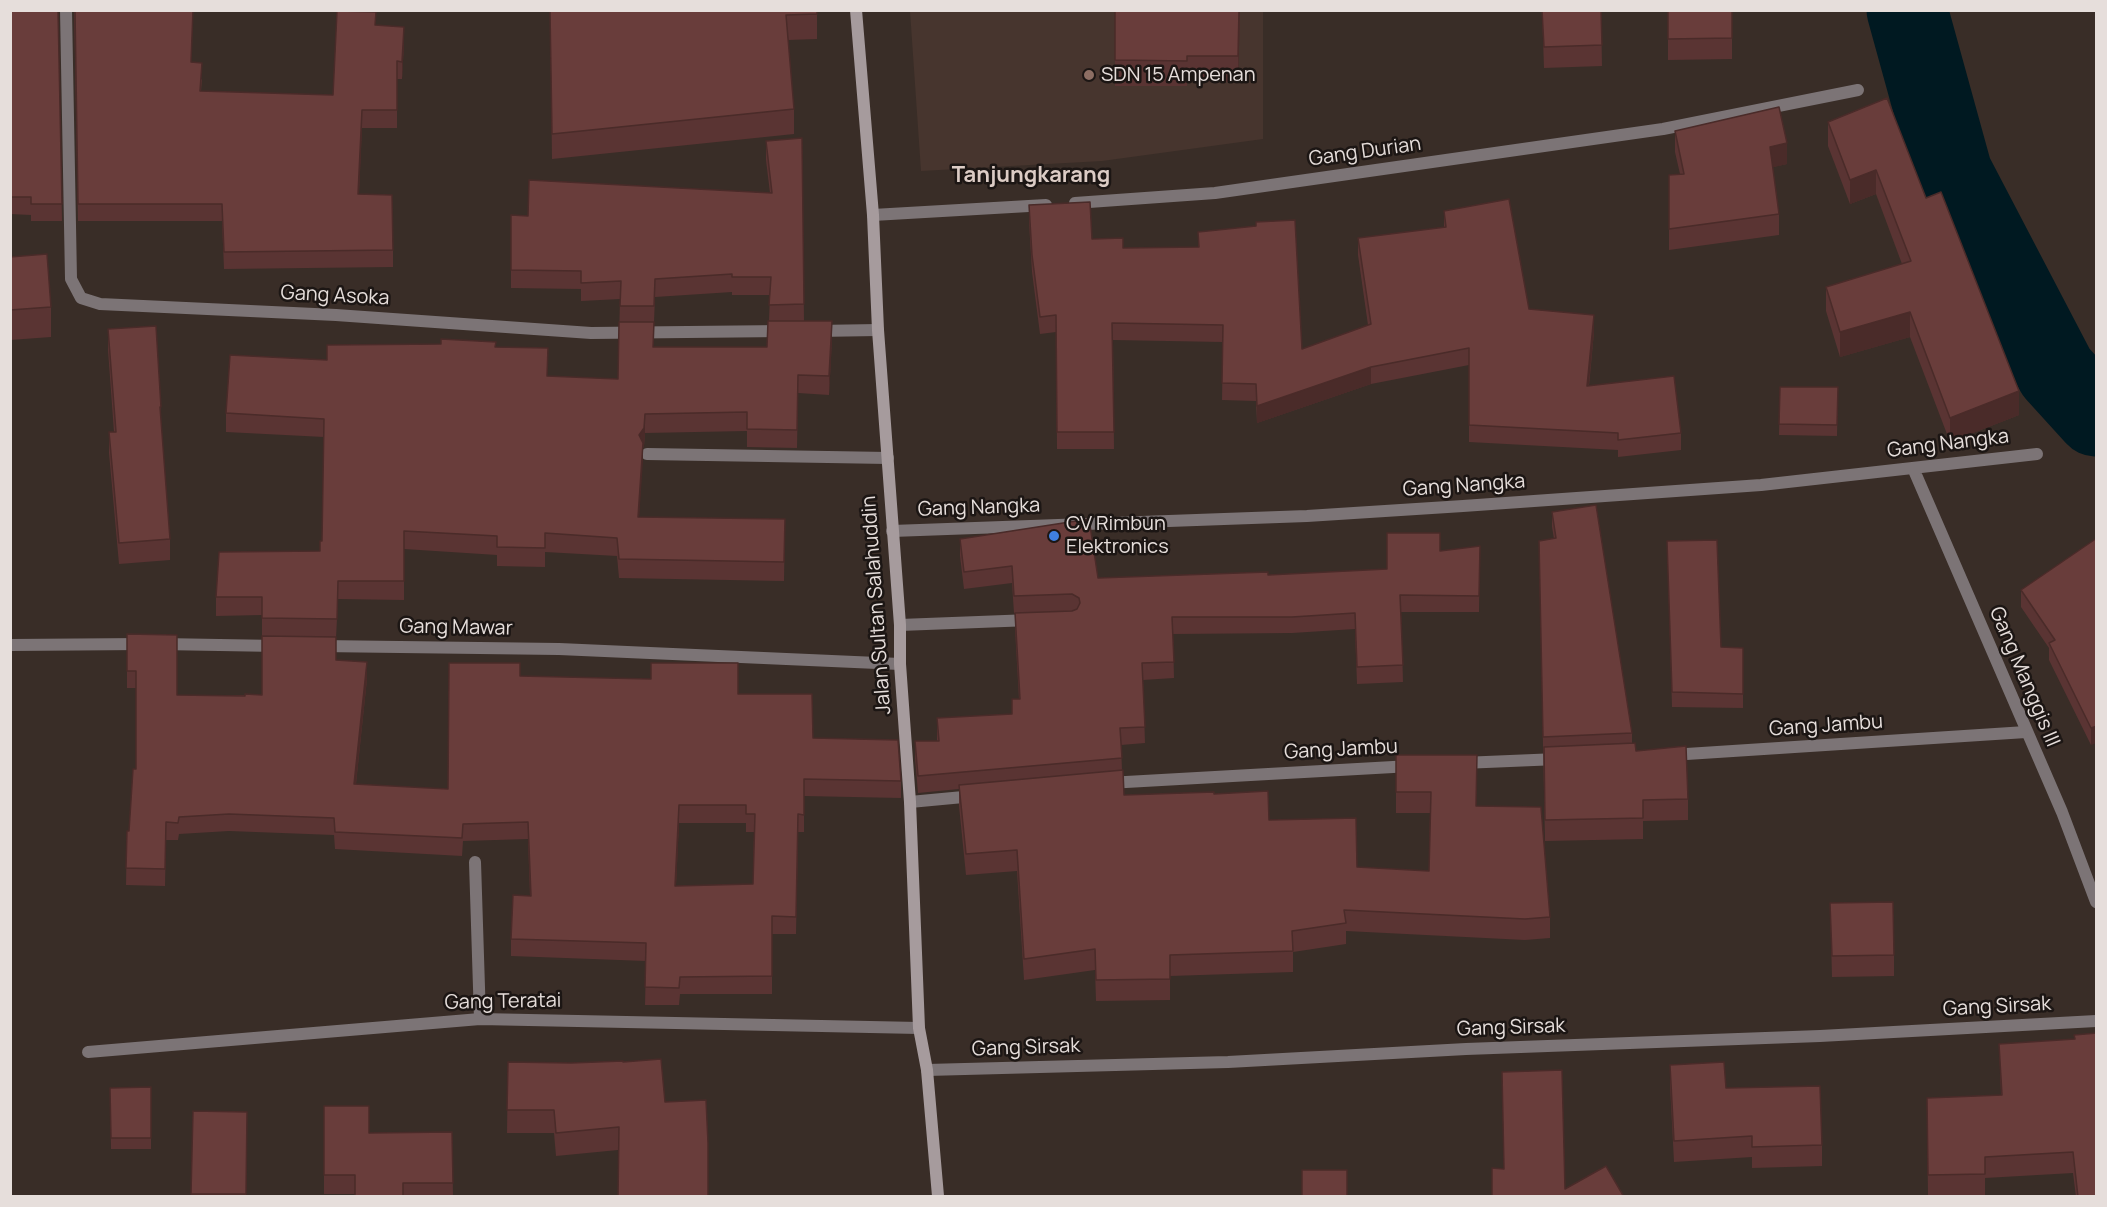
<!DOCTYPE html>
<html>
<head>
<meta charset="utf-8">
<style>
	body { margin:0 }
	#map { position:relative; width:2107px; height:1207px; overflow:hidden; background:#392d27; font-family:Manrope,sans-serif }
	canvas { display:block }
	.frame { position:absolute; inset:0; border:12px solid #e6dedb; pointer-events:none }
</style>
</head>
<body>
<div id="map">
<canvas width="2107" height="1207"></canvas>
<div class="frame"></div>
</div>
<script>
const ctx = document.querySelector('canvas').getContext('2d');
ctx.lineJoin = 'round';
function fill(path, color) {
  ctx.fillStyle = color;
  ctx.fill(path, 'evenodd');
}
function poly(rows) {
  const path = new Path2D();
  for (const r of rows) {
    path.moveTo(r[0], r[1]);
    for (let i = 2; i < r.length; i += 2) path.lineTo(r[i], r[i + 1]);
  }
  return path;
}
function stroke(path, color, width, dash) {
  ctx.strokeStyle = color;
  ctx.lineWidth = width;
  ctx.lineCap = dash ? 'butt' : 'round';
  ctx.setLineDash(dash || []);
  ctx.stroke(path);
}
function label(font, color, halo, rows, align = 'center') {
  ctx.font = font + ' Manrope,sans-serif';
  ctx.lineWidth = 5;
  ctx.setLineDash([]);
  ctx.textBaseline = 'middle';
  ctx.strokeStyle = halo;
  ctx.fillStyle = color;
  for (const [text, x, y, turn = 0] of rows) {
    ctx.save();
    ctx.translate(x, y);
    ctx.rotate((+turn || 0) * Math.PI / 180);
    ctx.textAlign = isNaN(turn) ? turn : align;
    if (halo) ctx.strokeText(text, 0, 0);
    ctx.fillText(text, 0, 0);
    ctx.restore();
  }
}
fill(poly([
	[910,11,1263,11,1263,139,1102,161,921,171]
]), '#47352e');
stroke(poly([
	[1907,10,1952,173,2056,372,2096,416]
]), '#001921', 81);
stroke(poly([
	[66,10,71,279,81,298,100,304,336,315,591,333,784,331],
	[1075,203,1215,193,1663,129,1858,90],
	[873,215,1046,205],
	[816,331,878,330],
	[647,454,888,458],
	[1913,468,2062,812,2096,902],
	[892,531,1307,516,1463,506,1761,485,2037,454],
	[900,625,1031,620],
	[161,644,278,646],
	[10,645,143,644],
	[320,646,559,649,900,664],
	[1671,755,2026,732],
	[1462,763,1558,759],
	[1108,783,1411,766],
	[910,802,974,796],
	[475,862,480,1019],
	[88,1052,480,1019,919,1028],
	[927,1070,1228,1062,1466,1049,1820,1036,2096,1021]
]), '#7c7476', 12);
stroke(poly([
	[856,10,873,215,878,330,900,625,900,664,910,802,919,1028,927,1070,938,1196]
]), '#a69b9d', 12);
fill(poly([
	[10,10,58,10,62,221,31,221,31,215,10,214],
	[74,10,191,62,202,80,201,91,333,95,376,25,404,44,402,79,397,79,397,128,362,128,359,194,393,250,393,267,224,269,222,221,78,221],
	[550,10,817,10,817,39,788,40,794,109,794,134,552,159],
	[1115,10,1240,10,1238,82,1187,81,1187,86,1115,86],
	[1542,10,1601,10,1602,66,1544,68],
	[1668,10,1732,10,1732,59,1668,60],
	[1828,122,1926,198,2019,415,1950,442,1910,337,1840,357,1826,311,1826,287,1902,264,1876,194,1850,204,1828,146],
	[1675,131,1787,164,1773,167,1779,214,1779,235,1669,250,1669,175,1680,174,1675,152],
	[802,138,804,321,832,340,829,395,798,393,797,448,747,447,747,431,645,433,644,446,643,448,639,517,785,519,784,581,619,578,617,556,545,552,545,567,497,566,497,555,404,549,404,600,338,599,336,638,336,660,367,679,356,784,448,789,520,676,738,694,813,738,901,781,901,798,804,796,804,832,798,832,796,934,772,934,772,994,680,994,679,1005,645,1005,646,961,511,956,511,939,530,896,528,839,463,841,462,856,335,849,334,835,229,831,179,834,178,840,166,840,165,886,126,885,127,831,129,831,136,769,136,688,127,688,127,634,177,695,262,695,262,615,216,616,216,597,320,551,322,541,324,437,226,432,226,413,327,360,496,347,548,376,618,379,620,299,581,301,581,289,511,288,511,215,528,216,770,193,766,160,766,141],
	[732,292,732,295,770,295,769,321,767,347,653,347,655,297],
	[679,823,746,823,746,832,754,832,753,884,676,886],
	[1029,205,1092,239,1123,248,1198,247,1198,232,1302,349,1368,325,1358,255,1358,238,1444,227,1444,211,1529,309,1594,332,1589,386,1681,433,1681,450,1618,457,1618,450,1469,442,1469,365,1371,384,1257,423,1256,401,1222,400,1223,342,1113,340,1114,449,1057,449,1056,332,1040,334,1032,272,1029,222],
	[10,257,51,307,51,337,10,340],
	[108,329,161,407,161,426,170,539,170,560,119,564,109,453,109,432,114,432,108,350],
	[1780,387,1838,387,1837,436,1779,435],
	[1552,512,1632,733,1632,744,1636,751,1688,799,1688,820,1643,821,1643,839,1545,841,1539,555,1554,539,1552,527],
	[2097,538,2091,745,2049,660,2049,648,2021,607,2021,590],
	[960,539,1098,578,1268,575,1387,569,1440,551,1480,546,1479,612,1401,612,1403,682,1357,684,1355,629,1292,633,1173,634,1174,678,1143,680,1145,743,1121,745,1122,770,1124,795,1214,794,1269,820,1357,867,1429,871,1430,813,1396,813,1396,755,1476,806,1550,917,1550,938,1525,940,1346,931,1346,944,1293,952,1293,972,1170,976,1170,1000,1096,1001,1095,970,1024,980,1017,871,966,875,959,806,959,789,918,793,915,758,915,741,937,741,937,718,1012,714,1019,699,1015,629,1015,613,1014,613,1012,583,964,589,960,556],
	[1667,541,1721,647,1743,648,1743,708,1672,707],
	[1830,903,1894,955,1894,976,1832,977],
	[2074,1039,2097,1197,2076,1197,2073,1173,1985,1178,1985,1195,1928,1196,1927,1119,2001,1095,1999,1044],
	[508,1062,571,1063,623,1062,665,1102,618,1150,556,1156,554,1133,507,1133],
	[1670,1065,1726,1088,1822,1145,1822,1166,1752,1168,1752,1157,1674,1162,1670,1086],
	[151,1087,151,1149,111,1149,110,1088],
	[324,1106,369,1133,452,1132,453,1197,355,1197,355,1194,324,1194],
	[193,1111,247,1112,246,1197,191,1197]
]), '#5a3433');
fill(poly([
	[1239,10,1240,10,1238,82,1238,56],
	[404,27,404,44,402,79,402,62],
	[362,110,362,128,358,212,358,194],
	[1787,143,1787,164,1770,168,1770,147],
	[1876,170,1876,194,1850,204,1850,180],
	[1910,312,1910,337,1840,357,1840,332],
	[1594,315,1594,332,1587,403,1587,386],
	[832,321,832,340,829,395,829,376],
	[1371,367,1371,384,1257,423,1257,406],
	[2019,391,2019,415,1950,442,1950,418],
	[645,414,645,433,644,446,643,448,643,461,638,535,639,435],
	[367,662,367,679,354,802,354,784],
	[2097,726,2097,743,2091,745,2091,728],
	[679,805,679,823,675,904,675,886]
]), '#4a2b29');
const building = poly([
	[10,10,58,10,62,204,31,204,31,197,10,197,10,10],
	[75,10,193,10,191,62,202,63,200,91,333,95,337,11,376,12,375,25,404,27,402,62,397,61,397,110,362,110,358,194,392,195,393,250,224,252,222,204,78,204,75,10],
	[550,10,817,10,817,14,786,15,794,109,552,134,550,10],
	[1115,10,1239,10,1238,56,1187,56,1187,61,1115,60,1115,10],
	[1542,10,1601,10,1602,45,1544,47,1542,10],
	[1668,10,1732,10,1732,38,1668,39,1668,10],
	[1887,98,1926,198,1941,192,2019,391,1950,418,1910,312,1840,332,1826,287,1911,261,1876,170,1850,180,1828,122,1887,98],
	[1779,107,1787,143,1770,147,1779,214,1669,229,1669,175,1684,174,1675,131,1779,107],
	[802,138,804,304,769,305,771,277,732,277,732,274,655,279,654,306,620,306,621,281,581,283,581,271,511,270,511,215,528,216,529,180,772,193,766,141,802,138],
	[1509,199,1529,309,1594,315,1587,386,1674,376,1681,433,1618,440,1618,433,1469,425,1469,348,1371,367,1257,406,1256,384,1222,383,1223,325,1112,323,1114,432,1057,432,1056,315,1040,317,1032,255,1029,205,1090,202,1092,239,1123,238,1123,248,1199,247,1198,232,1256,226,1256,222,1295,220,1302,349,1371,324,1358,238,1446,227,1444,211,1509,199],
	[47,254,51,307,10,310,10,257,47,254],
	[768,321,832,321,829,376,798,375,797,430,747,429,747,412,645,414,644,428,639,435,643,443,638,517,785,519,784,562,619,559,617,538,545,533,545,548,497,547,497,536,404,531,404,581,338,581,337,619,262,618,262,597,216,597,219,552,320,551,320,541,322,541,324,419,226,413,230,355,327,360,327,345,441,344,441,339,496,342,495,347,548,348,547,376,618,379,619,322,654,322,653,347,767,347,768,321],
	[156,326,161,407,160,407,170,539,119,543,109,432,116,432,108,329,156,326],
	[1780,387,1838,387,1837,425,1779,424,1780,387],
	[1596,505,1632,733,1543,737,1539,541,1556,538,1552,512,1596,505],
	[1089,519,1098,578,1268,572,1268,575,1387,569,1387,533,1440,533,1440,551,1480,546,1479,596,1400,595,1403,665,1357,667,1355,613,1292,617,1172,617,1174,662,1142,663,1145,727,1120,728,1122,758,918,776,915,741,939,741,937,718,1012,714,1012,699,1020,699,1015,613,1072,611,1077,609,1080,603,1079,598,1072,594,1014,596,1012,566,964,572,960,539,1089,519],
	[2097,538,2097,726,2091,728,2049,643,2055,640,2021,590,2097,538],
	[1717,540,1721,647,1743,648,1743,694,1672,692,1667,541,1717,540],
	[127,634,177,635,177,695,245,696,245,694,262,695,262,636,336,637,336,660,367,662,354,784,448,789,449,663,520,663,520,676,651,679,651,663,738,663,738,694,812,694,813,738,898,740,901,781,804,779,804,815,798,814,796,917,772,916,772,976,680,977,679,988,645,987,646,943,511,939,513,895,531,896,528,822,463,824,462,838,335,832,334,818,229,814,179,817,178,823,166,822,165,869,126,868,127,831,129,831,133,769,136,769,136,671,127,671,127,634],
	[679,805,746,805,746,814,755,814,753,884,675,886,679,805],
	[1635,743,1636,751,1686,746,1688,799,1643,800,1643,818,1545,820,1544,747,1635,743],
	[1396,755,1477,755,1476,806,1541,807,1550,917,1525,919,1344,910,1346,923,1292,931,1293,951,1170,955,1170,979,1096,980,1095,949,1024,959,1017,850,966,854,959,785,1123,770,1124,795,1214,792,1214,794,1268,791,1269,820,1356,818,1357,867,1429,871,1431,792,1396,792,1396,755],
	[1893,902,1894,955,1832,956,1830,903,1893,902],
	[2097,1033,2097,1197,2078,1197,2073,1152,1985,1157,1985,1174,1928,1175,1927,1098,2002,1095,1999,1044,2075,1039,2074,1035,2097,1033],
	[661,1059,665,1102,706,1100,708,1143,708,1197,618,1197,619,1127,556,1133,554,1110,507,1110,508,1062,571,1063,623,1061,623,1062,661,1059],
	[1724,1062,1726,1088,1820,1086,1822,1145,1752,1147,1752,1136,1674,1141,1670,1065,1724,1062],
	[1562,1070,1565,1189,1606,1166,1624,1197,1492,1197,1492,1168,1504,1169,1502,1072,1562,1070],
	[151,1087,151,1138,111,1138,110,1088,151,1087],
	[324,1106,369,1106,369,1133,452,1132,453,1183,403,1183,403,1197,355,1197,355,1175,324,1175,324,1106],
	[193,1111,247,1112,246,1194,191,1194,193,1111],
	[1302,1170,1347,1170,1347,1197,1302,1197,1302,1170]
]);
fill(building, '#693d3b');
stroke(building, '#4a2b29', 1.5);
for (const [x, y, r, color] of [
	[1089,75,6,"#8d6e63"],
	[1054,536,6,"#3f7fe0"]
]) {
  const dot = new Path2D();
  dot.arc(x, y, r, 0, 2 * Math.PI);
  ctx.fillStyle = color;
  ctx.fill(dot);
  stroke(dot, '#1c1614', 2);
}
label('20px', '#e6dedb', '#1c1614', [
	["SDN 15 Ampenan",1101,75],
	["CV Rimbun",1066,524],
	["Elektronics",1066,547]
], 'left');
label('20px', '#e6dedb', '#1c1614', [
	["Gang Durian",1365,152,-8],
	["Gang Asoka",335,296,3],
	["Gang Nangka",1948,444,-7],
	["Gang Nangka",1464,486,-4],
	["Gang Nangka",979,508,-2],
	["Jalan Sultan Salahuddin",877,605,-94],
	["Gang Mawar",456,628,1],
	["Gang Manggis III",2024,677,67],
	["Gang Jambu",1826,726,-4],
	["Gang Jambu",1341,750,-3],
	["Gang Teratai",503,1002,-1],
	["Gang Sirsak",1997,1007,-3],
	["Gang Sirsak",1511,1028,-2],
	["Gang Sirsak",1026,1048,-2]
]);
label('bold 22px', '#dcccc5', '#1c1614', [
	["Tanjungkarang",1031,176]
]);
</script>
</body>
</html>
